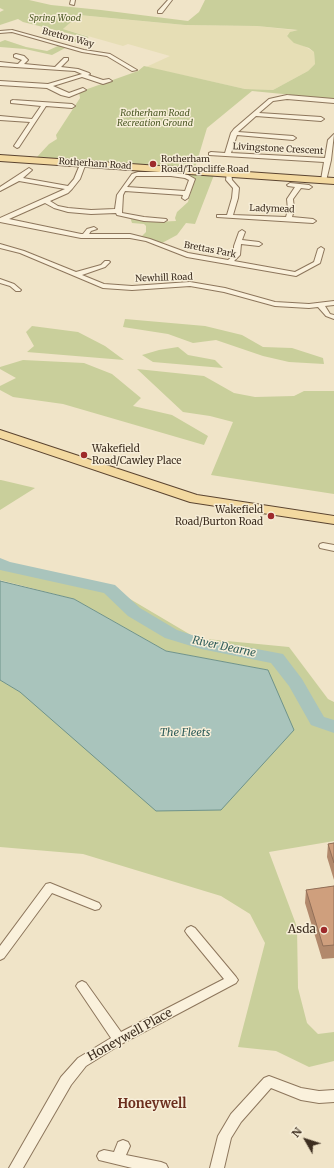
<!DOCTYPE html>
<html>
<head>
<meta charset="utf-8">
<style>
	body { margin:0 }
	#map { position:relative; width:334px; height:1168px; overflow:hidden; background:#f0e4c8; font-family:Merriweather,serif }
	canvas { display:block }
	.north { position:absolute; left:286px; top:1120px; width:40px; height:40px; -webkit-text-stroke:3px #f7eed8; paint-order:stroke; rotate:309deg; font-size:11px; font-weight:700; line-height:16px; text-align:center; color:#3d2e20 }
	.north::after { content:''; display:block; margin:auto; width:14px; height:18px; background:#3d2e20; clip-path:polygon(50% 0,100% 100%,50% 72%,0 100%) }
</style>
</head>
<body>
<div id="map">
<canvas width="334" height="1168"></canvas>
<div class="north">N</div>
</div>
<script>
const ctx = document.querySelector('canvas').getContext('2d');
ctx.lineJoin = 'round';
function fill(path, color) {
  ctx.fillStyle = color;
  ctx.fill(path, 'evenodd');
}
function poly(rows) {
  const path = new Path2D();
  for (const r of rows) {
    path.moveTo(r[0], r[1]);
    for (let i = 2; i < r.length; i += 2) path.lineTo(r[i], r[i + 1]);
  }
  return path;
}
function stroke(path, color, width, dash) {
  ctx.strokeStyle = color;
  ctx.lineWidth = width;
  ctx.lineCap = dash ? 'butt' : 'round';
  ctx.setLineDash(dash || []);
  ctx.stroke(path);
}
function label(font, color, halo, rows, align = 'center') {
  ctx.font = font + ' Merriweather,serif';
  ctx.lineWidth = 3;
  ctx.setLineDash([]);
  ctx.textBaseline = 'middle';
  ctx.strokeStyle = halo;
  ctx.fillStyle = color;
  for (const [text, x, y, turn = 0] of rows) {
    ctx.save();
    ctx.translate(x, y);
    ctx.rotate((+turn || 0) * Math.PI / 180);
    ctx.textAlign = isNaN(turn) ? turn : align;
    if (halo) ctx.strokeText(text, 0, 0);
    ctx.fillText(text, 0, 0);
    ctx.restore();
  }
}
fill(poly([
	[78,15,185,25,257,26,301,31,293,31,288,34,287,36,314,52,315,64,308,71,273,90,245,89,146,67,170,56,128,44,123,46,63,29]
]), '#e6deb5');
fill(poly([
	[0,0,29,0,51,5,101,10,188,21,199,12,205,0,334,0,334,99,252,91,207,128,195,168,37,157,49,144,57,139,56,135,80,98,79,92,138,71,144,66,245,89,273,90,308,71,315,64,314,52,309,48,294,43,287,36,290,32,298,30,257,26,185,25,79,15,63,29,89,37,78,43,73,41,79,36,23,22,18,19,0,25,0,12,4,10,0,8],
	[5,40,26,47,47,51,60,45,67,47,52,55,25,49,0,47,0,42],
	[185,173,214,175,195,224,186,223,177,235,162,243,142,236,146,232,146,226,144,224,132,223,130,217,154,222,176,221,175,218,177,212,188,202,194,181,192,177],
	[125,319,205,326,242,335,263,347,292,348,323,358,324,364,289,362,263,356,216,340,193,343,168,334,123,327],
	[32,326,78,332,105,346,124,360,27,352,34,346,26,332],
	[178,347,188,355,215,360,223,368,153,362,142,355,159,350],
	[23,360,84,363,112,374,141,398,133,406,172,415,208,436,204,445,63,404,13,397,0,390,0,386,16,378,0,369,0,367],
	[137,369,204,376,234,393,255,397,294,396,304,391,334,391,334,494,211,475,233,422,210,416,183,412],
	[0,480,1,480,35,488,0,510],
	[0,563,5,566,108,586,196,638,289,647,328,699,334,702,334,841,269,852,297,927,298,988,307,1023,318,1034,334,1032,334,1061,309,1067,276,1051,238,1047,265,943,250,914,221,896,83,854,0,847,0,680,20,692,268,670,166,651,74,599,0,580]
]), '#c9cf9b');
const water = poly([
	[0,581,74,599,166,651,268,670,294,730,221,810,156,811,20,692,0,680,0,581]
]);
fill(water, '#a9c4bc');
stroke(water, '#6f938a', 1);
fill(poly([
	[0,558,10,562,115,585,140,608,177,630,204,639,283,654,302,679,324,717,334,720,334,733,311,725,289,686,271,663,201,649,165,638,128,616,104,593,0,570,0,558]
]), '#a9c4bc');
const street = poly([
	[71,0,75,0,74,5,70,4,71,0],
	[168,0,172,0,162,13,158,13,158,11,168,0],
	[12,30,84,50,110,54,137,70,132,71,107,56,82,52,12,32,0,33,0,31,12,30],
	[16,54,24,56,28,60,24,64,55,67,64,58,68,58,68,60,61,67,78,69,89,73,90,74,88,75,103,80,109,79,112,81,103,84,82,77,53,86,69,93,83,88,86,90,69,97,61,95,47,88,0,85,0,81,48,84,82,74,75,71,0,66,0,62,18,64,22,60,14,57,14,55,16,54],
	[287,95,334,99,334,103,287,99,273,101,259,113,321,117,324,119,321,121,256,116,238,132,293,136,296,138,293,140,237,135,231,153,325,158,328,140,334,134,331,160,326,181,321,180,324,162,209,155,209,153,211,152,225,153,231,133,234,129,269,99,287,95],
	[13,100,72,104,75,106,72,108,46,106,19,147,17,148,14,146,30,122,0,120,0,116,32,119,41,106,11,103,11,101,13,100],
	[81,162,86,163,80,179,72,189,68,193,50,201,58,206,68,208,91,210,115,209,117,195,132,174,138,172,171,172,188,175,195,179,188,198,185,200,182,198,183,195,125,191,123,195,122,213,144,217,166,219,167,220,164,222,144,221,117,215,116,213,91,214,68,212,54,208,45,203,9,219,81,234,83,234,87,229,94,227,97,229,91,231,89,234,130,234,150,239,188,253,228,260,234,255,234,246,239,232,242,230,245,232,242,240,259,242,262,244,259,246,241,244,240,255,234,261,295,272,314,262,318,249,321,247,324,249,320,263,296,276,187,257,146,241,130,238,81,238,0,222,0,218,65,189,19,181,0,191,0,187,29,168,32,170,23,178,68,186,74,179,81,162],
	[136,176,171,176,185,178,189,180,185,191,127,187,136,176],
	[227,172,231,172,232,180,239,188,238,198,233,215,286,217,288,210,287,199,295,187,288,186,287,185,290,183,309,185,312,187,309,189,301,188,293,199,294,210,292,217,313,219,316,221,313,223,217,217,217,215,227,215,232,198,233,188,226,180,227,172],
	[0,244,24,251,76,272,101,265,105,261,109,261,110,262,105,267,82,275,104,284,132,286,190,282,225,288,275,302,309,304,334,301,334,305,325,306,330,314,334,315,334,319,326,316,318,307,309,308,275,306,224,292,190,286,132,290,103,288,20,253,0,248,0,244],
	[0,279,14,284,21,290,20,291,16,291,10,286,0,283,0,279],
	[323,543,334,545,334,551,320,548,319,546,320,544,323,543],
	[50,883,99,903,101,906,99,909,95,910,52,893,4,958,0,960,0,946,46,884,50,883],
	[191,926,195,928,236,977,238,980,236,983,123,1043,86,1066,71,1085,23,1168,9,1168,61,1077,78,1058,111,1038,78,989,76,986,78,983,82,981,86,983,121,1032,224,979,187,934,185,931,187,928,191,926],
	[269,1076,301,1088,319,1091,334,1090,334,1102,319,1103,301,1100,271,1088,241,1122,231,1138,224,1168,210,1168,218,1136,231,1114,264,1078,269,1076],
	[123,1140,128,1142,130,1146,126,1155,161,1162,166,1164,168,1168,132,1168,99,1160,97,1156,99,1152,104,1150,114,1152,118,1142,123,1140]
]);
const primary = poly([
	[0,155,334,178,334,184,0,161,0,155],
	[0,430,197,495,334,516,334,524,190,502,0,438,0,430]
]);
stroke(street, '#8d765c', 2);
stroke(primary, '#5b4430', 2);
fill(street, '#faf1dc');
fill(primary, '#f3d9a0');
fill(poly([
	[334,843,334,880,327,857,328,844],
	[334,886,334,958,322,959,305,903,306,890]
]), '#b2896c');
const building = poly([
	[334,843,334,863,328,844,334,843],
	[334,886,334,945,323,946,306,890,334,886]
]);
fill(building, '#cf9f7d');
stroke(building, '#916f58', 1);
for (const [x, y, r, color] of [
	[153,164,4,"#9e2a2b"],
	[84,455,4,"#9e2a2b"],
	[271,516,4,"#9e2a2b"],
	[324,930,4,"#9e2a2b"]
]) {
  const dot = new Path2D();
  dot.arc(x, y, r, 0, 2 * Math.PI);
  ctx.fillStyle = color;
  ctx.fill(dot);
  stroke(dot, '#f7eed8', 1.5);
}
label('italic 9px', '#4d5a26', '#f7eed8', [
	["Spring Wood",55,18],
	["Rotherham Road",155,113],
	["Recreation Ground",155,123]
]);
label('9px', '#3d2e20', '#f7eed8', [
	["Bretton Way",68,38,15],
	["Livingstone Crescent",278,149,3],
	["Rotherham Road",95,164,4],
	["Ladymead",272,209,2],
	["Brettas Park",210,250,11],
	["Newhill Road",164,278,-2]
]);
label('9px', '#3d2e20', '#f7eed8', [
	["Rotherham",161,159],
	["Road/Topcliffe Road",161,169]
], 'left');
label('10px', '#3d2e20', '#f7eed8', [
	["Wakefield",92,449],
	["Road/Cawley Place",92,461],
	["Wakefield",263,510,"right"],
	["Road/Burton Road",263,522,"right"]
], 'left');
label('italic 11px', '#2f5d5a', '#f7eed8', [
	["River Dearne",224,647,12],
	["The Fleets",185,733]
]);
label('12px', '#3d2e20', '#f7eed8', [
	["Asda",316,930]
], 'right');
label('12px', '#3d2e20', '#f7eed8', [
	["Honeywell Place",130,1035,-29]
]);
label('bold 13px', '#6b2e1e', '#f7eed8', [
	["Honeywell",152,1104]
]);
</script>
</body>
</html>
